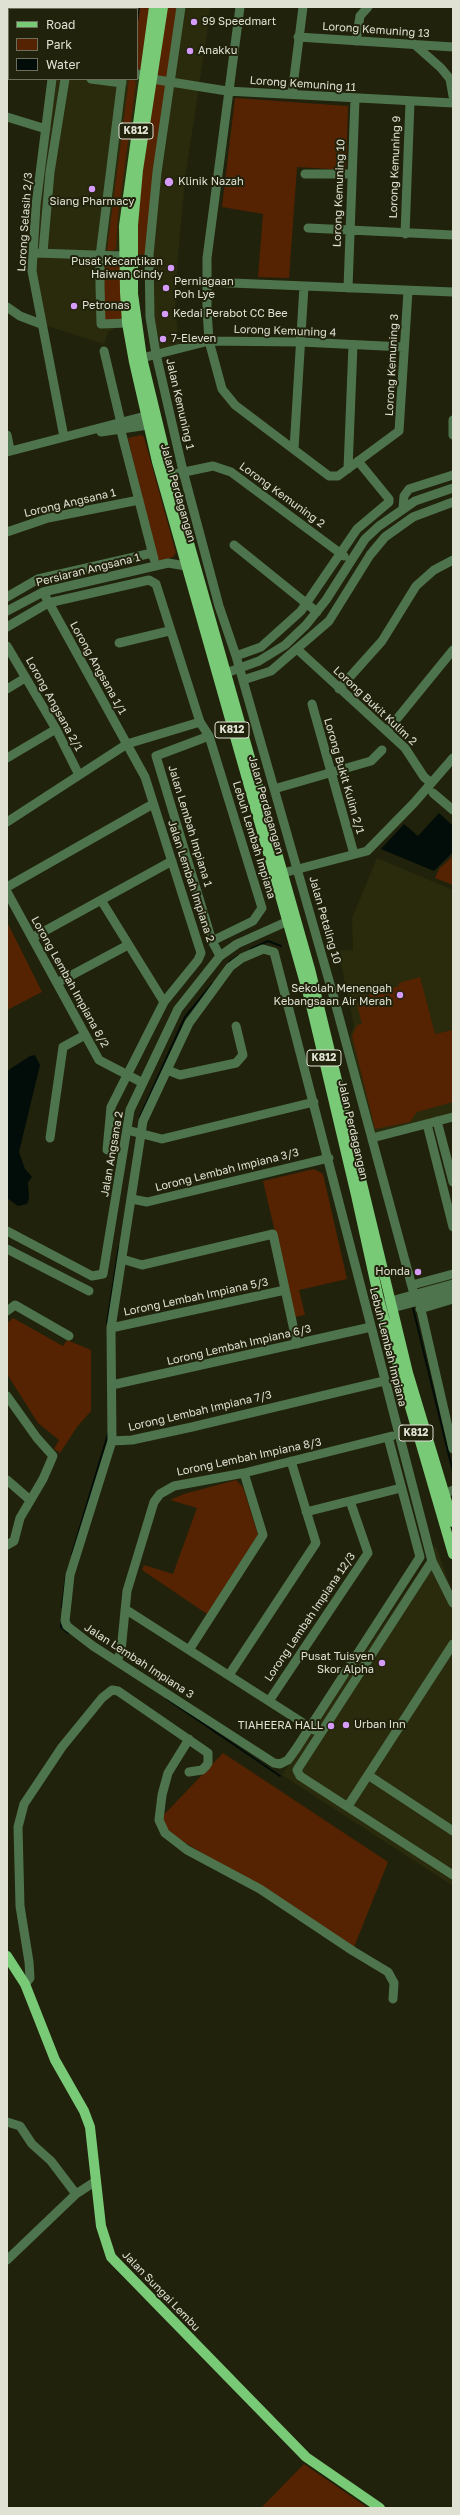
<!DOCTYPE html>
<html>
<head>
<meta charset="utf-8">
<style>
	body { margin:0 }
	#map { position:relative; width:460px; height:2515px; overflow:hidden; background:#21220b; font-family:"Golos Text",sans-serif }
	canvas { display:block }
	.frame { position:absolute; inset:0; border:8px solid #dfe1d3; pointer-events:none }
	.legend { position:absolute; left:8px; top:8px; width:130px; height:72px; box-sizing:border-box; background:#21220b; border:1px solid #6d6e5b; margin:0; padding:5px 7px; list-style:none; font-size:12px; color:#dfe1d3 }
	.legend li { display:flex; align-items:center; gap:8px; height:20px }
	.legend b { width:20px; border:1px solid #6d6e5b }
</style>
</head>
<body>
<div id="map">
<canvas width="460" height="2515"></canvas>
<div class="frame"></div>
<ul class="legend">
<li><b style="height:5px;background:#78ca77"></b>Road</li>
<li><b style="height:11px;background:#552302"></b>Park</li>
<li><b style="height:11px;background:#020d0a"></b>Water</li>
</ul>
</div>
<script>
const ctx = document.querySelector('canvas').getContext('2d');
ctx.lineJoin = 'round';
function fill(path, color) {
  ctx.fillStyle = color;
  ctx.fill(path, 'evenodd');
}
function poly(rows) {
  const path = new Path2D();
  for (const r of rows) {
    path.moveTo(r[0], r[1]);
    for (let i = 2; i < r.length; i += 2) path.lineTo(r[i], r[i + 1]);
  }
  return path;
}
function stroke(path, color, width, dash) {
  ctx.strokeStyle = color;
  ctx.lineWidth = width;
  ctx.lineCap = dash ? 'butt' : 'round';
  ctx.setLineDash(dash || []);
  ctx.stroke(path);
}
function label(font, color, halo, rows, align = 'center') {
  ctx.font = font + ' "Golos Text",sans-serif';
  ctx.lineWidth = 4;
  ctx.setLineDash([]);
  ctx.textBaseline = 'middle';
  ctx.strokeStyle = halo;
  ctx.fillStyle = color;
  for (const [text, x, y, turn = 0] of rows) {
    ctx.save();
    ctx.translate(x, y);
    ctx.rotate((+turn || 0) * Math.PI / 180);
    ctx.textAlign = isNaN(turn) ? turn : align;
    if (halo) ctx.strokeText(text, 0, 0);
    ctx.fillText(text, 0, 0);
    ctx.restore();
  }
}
fill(poly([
	[7,7,134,7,134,9,9,9,9,29,7,29],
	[181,7,211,7,185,179,178,257,175,310,180,349,156,354,149,255],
	[137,75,143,75,127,323,108,332,104,344,41,324,32,271,52,79,137,79],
	[377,858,453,890,453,1114,374,1134,350,1037,354,1025,341,964,329,951,353,950,352,918],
	[436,1546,453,1594,453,1886,282,1775]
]), '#292b0c');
fill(poly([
	[133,7,154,7,144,70,137,69,137,9],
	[163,7,181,7,149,255,132,254],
	[129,79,134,79,136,83,118,215,116,249,111,251,107,250],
	[235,98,348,106,346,170,297,167,289,278,258,277,263,214,222,207],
	[100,256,123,256,127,323,101,324],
	[141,435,144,437,176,553,173,557,157,562,128,438],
	[453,856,453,885,435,878,439,869],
	[7,922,42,992,7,1010],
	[420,977,435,1034,453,1030,453,1102,417,1112,410,1122,375,1129,352,1036,357,1025,362,1024,357,1004,363,1002,361,997,399,986,399,983],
	[314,1169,323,1174,347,1279,299,1290,305,1315,295,1317,263,1181],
	[13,1318,63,1346,67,1340,91,1350,91,1411,77,1427,60,1453,54,1449,59,1440,38,1423,7,1374,7,1323],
	[236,1480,243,1487,258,1535,207,1614,142,1570,144,1565,173,1574,197,1508,170,1500,184,1494],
	[223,1753,388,1862,354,1947,155,1824],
	[304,2464,368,2508,261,2508]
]), '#552302');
fill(poly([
	[439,813,453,826,453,852,434,871,381,849,404,824,418,836],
	[35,1055,40,1065,19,1152,25,1169,32,1177,28,1182,29,1199,27,1204,18,1206,7,1198,7,1071,30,1056]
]), '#020d0a');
stroke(poly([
	[137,22,139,7],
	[251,949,268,941,281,946],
	[229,962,238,956],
	[140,1117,185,1017,213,983],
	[413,1308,453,1472],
	[107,1323,119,1247],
	[72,1554,108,1434],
	[62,1607,66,1576],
	[61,1621,61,1627,68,1633],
	[167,1699,280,1776]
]), '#020d0a', 2);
stroke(poly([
	[41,7,48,9],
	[181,7,157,172,149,255,150,317,156,354,183,471,219,606,236,656,332,991,414,1294],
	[240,7,207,258,207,310,209,341,222,389,235,405,268,430,329,476,338,476,399,431,408,291],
	[72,9,72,7],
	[134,9,134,7],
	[7,29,9,29],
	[298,37,453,47],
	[356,41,360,16,368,7],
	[7,42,9,43],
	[414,44,441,68,450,79,453,96],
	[7,59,9,59],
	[137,74,143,75],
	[52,79,36,205,32,271,64,437],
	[91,79,122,83],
	[122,79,100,256,100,285,101,324,127,323],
	[152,79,227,91,453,103],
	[292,94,303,7],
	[7,117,46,129],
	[305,174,352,174],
	[308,228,453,235],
	[405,234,410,102],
	[43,252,50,172,65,79],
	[37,253,123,256],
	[207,282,453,292],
	[348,288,355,99],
	[7,307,20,316,41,324],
	[104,351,121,423],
	[142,358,209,341,301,342,404,347],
	[453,420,453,435],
	[121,431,154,559],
	[101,432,155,424],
	[7,435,10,450],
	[294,449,304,286],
	[7,452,153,414],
	[348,469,353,345],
	[170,475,213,466,231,472,344,556],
	[403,508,404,496,409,489,453,475],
	[7,532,48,518,139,500],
	[234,545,317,612],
	[43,592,145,777,201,953,198,960,164,1002,111,1107,107,1150],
	[7,597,38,579,152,553],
	[7,611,43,592,168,563,186,566],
	[7,627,48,603,149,580,156,584,200,722,209,736,262,908,253,921,212,941],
	[119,643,169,631],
	[7,646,56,729,79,775],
	[297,649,405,748,424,777,431,783],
	[236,656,261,647,301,611,357,529,389,502,389,499,358,461],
	[226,673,259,661,285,645,306,625,326,600,365,539,379,526,415,501,453,488],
	[243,680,271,671,329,621,370,555,385,537,413,517,453,502],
	[7,689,25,678],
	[339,689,382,641,416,586,434,570,453,560],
	[312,704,354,854],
	[387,731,453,650],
	[209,736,156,756,212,941,220,956],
	[7,758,56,729],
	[274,789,371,761,382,750],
	[433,793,453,810],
	[7,822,127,744,200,722],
	[283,873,367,851,414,803,453,758],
	[7,887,153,804],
	[7,892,99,1060,143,1083],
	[101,900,164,1002],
	[32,938,172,861],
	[57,983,128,945],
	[167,1070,180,1075,236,1063,243,1055,236,1026],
	[437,1121,453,1182],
	[427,1124,453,1227],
	[127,1130,162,1139,314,1102],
	[50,1138,63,1047,85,1035],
	[372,1138,453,1117],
	[132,1199,147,1202,329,1158],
	[7,1231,92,1276,103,1274,130,1110,178,1009,220,956,237,944,286,922],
	[7,1249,89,1291],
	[122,1259,142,1265,273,1234,297,1344],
	[412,1285,453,1274],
	[419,1301,453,1449],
	[380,1304,453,1284],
	[420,1309,453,1299],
	[7,1311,15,1305,69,1336],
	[381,1311,453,1292],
	[111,1328,285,1290],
	[384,1381,192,1427,132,1440,112,1441,111,1328,143,1121,189,1023,230,967,242,958,263,949,274,952,432,1561,453,1603],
	[112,1385,371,1327],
	[7,1396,37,1438,53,1456,43,1479,20,1518,14,1541,7,1545],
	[112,1441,70,1575,65,1621,67,1626,93,1646,274,1763,280,1764,288,1760,296,1749,420,1557,388,1437],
	[7,1480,30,1500],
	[444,1494,453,1490],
	[306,1512,401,1488],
	[432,1561,297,1770,300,1776,453,1875],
	[125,1609,314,1730],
	[189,1650,263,1535,244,1473],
	[117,1661,121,1651,127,1591,154,1502,160,1494,174,1486,244,1473,392,1436],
	[229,1675,316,1543,291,1461],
	[269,1701,368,1553,350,1501],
	[189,1739,168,1773,162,1795,159,1820,165,1833,187,1850,260,1889,353,1951,388,1972,394,1983,393,1999],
	[368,1775,453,1831],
	[348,1806,453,1644],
	[25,1984,30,1978,29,1962,20,1906,18,1827,24,1804,62,1747,102,1698,112,1690,118,1691,208,1753,208,1763,206,1766,202,1770,189,1772],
	[7,2122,20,2126,32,2144,51,2161,76,2194],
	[7,2260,76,2194,96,2181]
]), '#4e744d', 9);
stroke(poly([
	[154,7,124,226,125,292,127,323,134,362,157,462,310,1001,356,1195,380,1304,453,1554],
	[163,7,138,170,133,225,133,294,142,358,174,490,310,969,408,1373,453,1522],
	[7,1956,25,1984,55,2060,84,2111,90,2127,101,2226,111,2257,306,2457,380,2508]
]), '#78ca77', 10);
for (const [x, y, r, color] of [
	[194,22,4,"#d69bf9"],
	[190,51,4,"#d69bf9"],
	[169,182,5,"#d69bf9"],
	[92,189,4,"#d69bf9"],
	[171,268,4,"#d69bf9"],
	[166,288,4,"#d69bf9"],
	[74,306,4,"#d69bf9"],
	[165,314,4,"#d69bf9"],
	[163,339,4,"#d69bf9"],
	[400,995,4,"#d69bf9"],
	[418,1272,4,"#d69bf9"],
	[382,1663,4,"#d69bf9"],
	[346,1725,4,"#d69bf9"],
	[331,1726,4,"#d69bf9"]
]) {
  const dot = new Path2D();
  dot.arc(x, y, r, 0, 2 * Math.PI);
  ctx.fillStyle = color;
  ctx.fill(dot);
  stroke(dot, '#21220b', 1.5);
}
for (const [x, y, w] of [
	[136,131,34],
	[232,730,34],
	[324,1058,34],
	[416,1433,34]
]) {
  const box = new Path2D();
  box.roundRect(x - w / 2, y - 8, w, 16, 3);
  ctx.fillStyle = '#21220b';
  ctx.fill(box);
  stroke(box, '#dfe1d3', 1);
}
label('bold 10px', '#dfe1d3', null, [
	["K812",136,131],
	["K812",232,730],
	["K812",324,1058],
	["K812",416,1433]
]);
label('11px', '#dfe1d3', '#21220b', [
	["99 Speedmart",202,22],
	["Anakku",198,51],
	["Klinik Nazah",178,182],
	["Siang Pharmacy",92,202,"center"],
	["Pusat Kecantikan",163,262,"right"],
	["Haiwan Cindy",163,275,"right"],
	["Perniagaan",174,282],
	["Poh Lye",174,295],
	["Petronas",82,306],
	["Kedai Perabot CC Bee",173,314],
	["7-Eleven",171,339],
	["Sekolah Menengah",392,989,"right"],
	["Kebangsaan Air Merah",392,1002,"right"],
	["Honda",410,1272,"right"],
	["Pusat Tuisyen",374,1657,"right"],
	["Skor Alpha",374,1670,"right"],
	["Urban Inn",354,1725],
	["TIAHEERA HALL",323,1726,"right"]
], 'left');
label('11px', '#dfe1d3', '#21220b', [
	["Lorong Kemuning 13",376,30,4],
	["Lorong Kemuning 11",303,84,4],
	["Lorong Kemuning 9",395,167,-88],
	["Lorong Kemuning 10",339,193,-88],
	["Lorong Selasih 2/3",25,222,-86],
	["Lorong Kemuning 4",285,331,2],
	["Lorong Kemuning 3",392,365,-87],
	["Jalan Kemuning 1",180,404,77],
	["Jalan Perdagangan",178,493,74],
	["Lorong Kemuning 2",282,495,36],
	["Lorong Angsana 1",70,503,-13],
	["Persiaran Angsana 1",88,570,-14],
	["Lorong Angsana 1/1",98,668,61],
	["Lorong Angsana 2/1",54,704,61],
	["Lorong Bukit Kulim 2",375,706,43],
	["Lorong Bukit Kulim 2/1",344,776,74],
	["Jalan Perdagangan",266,805,74],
	["Jalan Lembah Impiana 1",190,826,73],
	["Lebuh Lembah Impiana",254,840,73],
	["Jalan Lembah Impiana 2",191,881,72],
	["Jalan Petaling 10",325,920,74],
	["Lorong Lembah Impiana 8/2",70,982,61],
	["Jalan Perdagangan",353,1130,77],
	["Jalan Angsana 2",112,1154,-80],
	["Lorong Lembah Impiana 3/3",227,1170,-14],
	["Lorong Lembah Impiana 5/3",196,1297,-12],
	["Lorong Lembah Impiana 6/3",239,1345,-13],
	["Lebuh Lembah Impiana",388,1347,76],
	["Lorong Lembah Impiana 7/3",200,1411,-13],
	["Lorong Lembah Impiana 8/3",249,1457,-12],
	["Lorong Lembah Impiana 12/3",310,1617,-56],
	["Jalan Lembah Impiana 3",139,1661,33],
	["Jalan Sungai Lembu",161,2291,46]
]);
</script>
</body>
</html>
